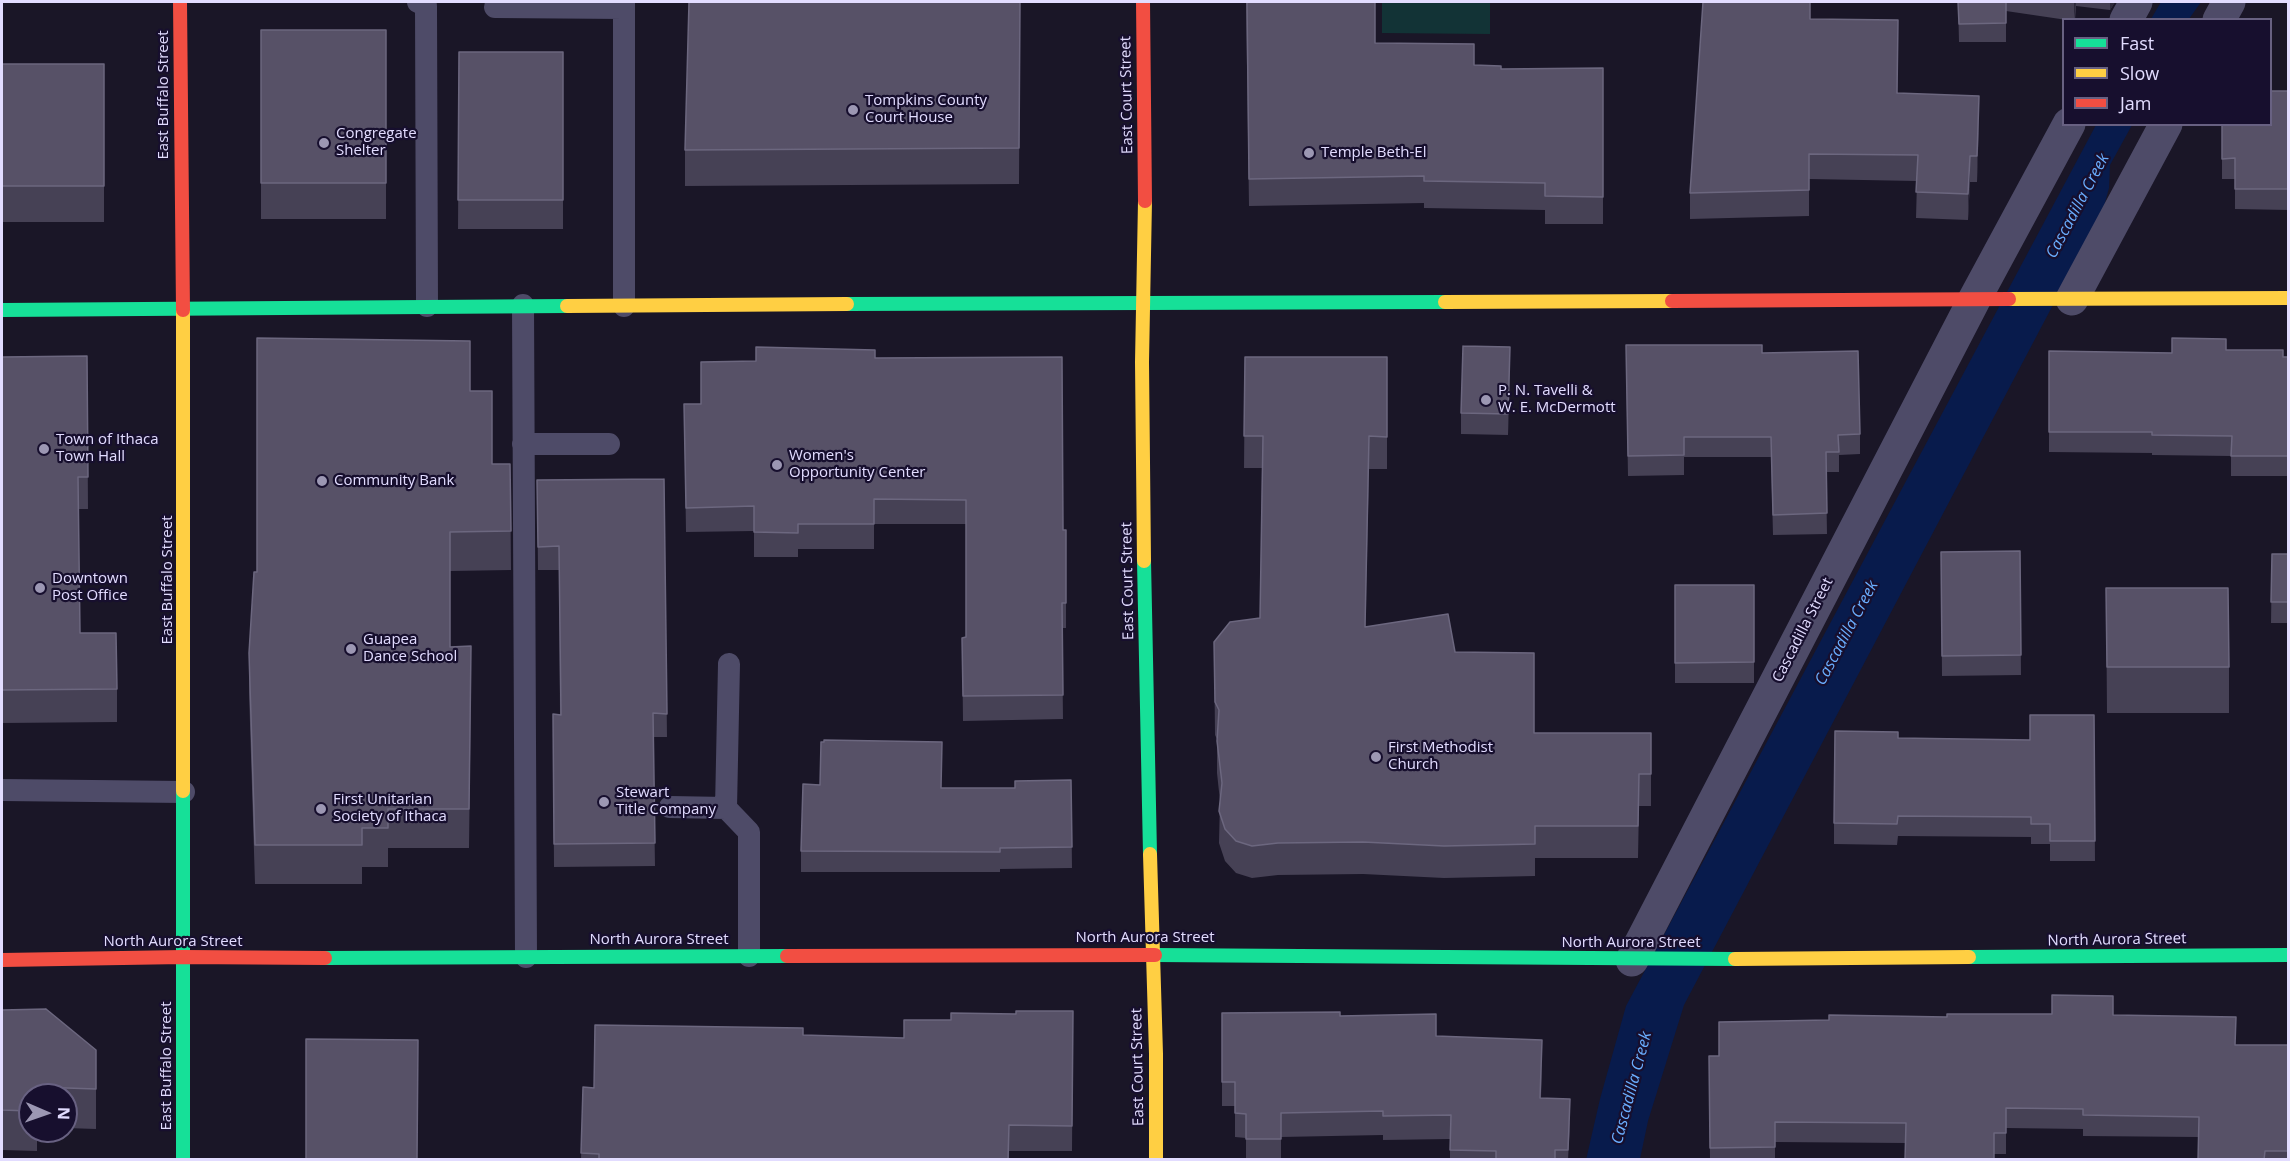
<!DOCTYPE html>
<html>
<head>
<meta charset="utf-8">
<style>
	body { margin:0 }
	#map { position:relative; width:2290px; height:1161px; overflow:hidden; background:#1a1627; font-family:"Open Sans",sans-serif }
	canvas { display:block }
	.frame { position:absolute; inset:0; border:3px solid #e2dcff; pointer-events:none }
	.legend { position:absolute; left:2062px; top:18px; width:210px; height:108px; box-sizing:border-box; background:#170f2e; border:2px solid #686182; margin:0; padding:8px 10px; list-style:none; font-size:18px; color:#e2dcff }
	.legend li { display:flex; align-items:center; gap:12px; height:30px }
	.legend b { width:30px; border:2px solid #686182 }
	.north { position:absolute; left:18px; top:1083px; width:60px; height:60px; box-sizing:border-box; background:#170f2e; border:2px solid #686182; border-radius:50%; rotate:92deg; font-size:16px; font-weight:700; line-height:24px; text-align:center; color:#e2dcff }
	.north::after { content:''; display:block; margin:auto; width:21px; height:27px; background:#9c97b3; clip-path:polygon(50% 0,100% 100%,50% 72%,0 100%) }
</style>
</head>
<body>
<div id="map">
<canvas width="2290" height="1161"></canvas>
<div class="frame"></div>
<ul class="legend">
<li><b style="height:8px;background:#16e098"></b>Fast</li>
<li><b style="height:8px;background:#ffcf43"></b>Slow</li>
<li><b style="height:8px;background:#f24e42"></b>Jam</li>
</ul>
<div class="north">N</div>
</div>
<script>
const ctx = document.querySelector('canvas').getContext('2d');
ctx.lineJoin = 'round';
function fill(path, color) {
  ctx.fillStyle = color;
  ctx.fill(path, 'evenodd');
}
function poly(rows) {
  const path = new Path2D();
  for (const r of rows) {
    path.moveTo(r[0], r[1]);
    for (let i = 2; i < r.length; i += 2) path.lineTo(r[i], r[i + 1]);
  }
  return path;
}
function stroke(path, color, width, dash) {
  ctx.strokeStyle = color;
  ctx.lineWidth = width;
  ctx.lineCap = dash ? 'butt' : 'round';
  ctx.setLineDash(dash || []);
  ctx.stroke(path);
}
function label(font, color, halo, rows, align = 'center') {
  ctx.font = font + ' "Open Sans",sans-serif';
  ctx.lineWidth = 4.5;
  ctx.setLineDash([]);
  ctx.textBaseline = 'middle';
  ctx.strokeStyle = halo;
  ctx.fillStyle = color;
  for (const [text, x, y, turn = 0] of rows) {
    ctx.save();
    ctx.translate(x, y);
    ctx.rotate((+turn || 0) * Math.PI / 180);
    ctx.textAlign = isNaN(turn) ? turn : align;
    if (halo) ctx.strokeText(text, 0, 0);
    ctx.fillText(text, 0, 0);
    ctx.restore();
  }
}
fill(poly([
	[1382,2,1490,2,1490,34,1382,33]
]), '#123336');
fill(poly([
	[2161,2,2201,2,2189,19,2151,19],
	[2096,125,2132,125,2110,165,2109,188,2103,210,1684,1005,1648,1121,1640,1159,1586,1160,1600,1099,1626,1006]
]), '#081b4c');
stroke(poly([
	[418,2,426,6,427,306],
	[624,2,624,306],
	[495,7,624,8],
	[523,305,526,957],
	[523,444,609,444],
	[729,664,726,808,749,832,749,956],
	[2,790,184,792],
	[670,807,726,808]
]), '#4e4b68', 22);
stroke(poly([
	[2126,20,2136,2],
	[2219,20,2229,2],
	[2072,299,2166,124],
	[1632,960,1974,300,2069,124]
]), '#4e4b68', 33);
stroke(poly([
	[847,304,1445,302],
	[2,310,567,306],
	[1144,561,1150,854],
	[1155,955,1735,959],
	[1969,957,2288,955],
	[325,958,787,956],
	[183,1160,183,791]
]), '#16e098', 14);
stroke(poly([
	[2009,299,2288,298],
	[1445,302,1672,301],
	[567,306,847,304],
	[183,310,183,791],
	[1144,561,1142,362,1145,201],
	[1150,854,1156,1054,1156,1160],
	[1735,959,1969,957]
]), '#ffcf43', 14);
stroke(poly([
	[180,2,183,310],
	[1143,2,1145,201],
	[1672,301,2009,299],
	[787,956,1155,955],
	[2,960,183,957,325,958]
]), '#f24e42', 14);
fill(poly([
	[1020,2,1019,184,685,186,685,150],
	[1246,2,1375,43,1474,65,1501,69,1603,68,1603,224,1545,224,1545,210,1424,208,1424,203,1249,206],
	[1958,2,2115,2,2110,10,2076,6,2075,20,2067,20,2006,11,2006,42,1959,42],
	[1810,19,1898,93,1979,122,1977,182,1970,182,1968,220,1916,218,1917,181,1809,179,1809,216,1690,219,1690,193],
	[261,30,386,30,386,219,261,219],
	[459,52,563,52,563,229,458,229],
	[2,64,104,64,104,222,2,222],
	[2289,91,2289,210,2235,209,2235,179,2222,179,2222,124],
	[2226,350,2289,357,2289,476,2231,476,2231,456,2152,455,2152,453,2049,452,2049,351,2172,353],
	[1762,353,1860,434,1860,454,1839,455,1839,472,1826,472,1827,534,1773,535,1771,457,1684,457,1684,475,1628,476,1626,365],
	[87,356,88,509,78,509,80,633,117,689,117,722,2,723,2,357],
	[1245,357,1387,357,1387,469,1369,469,1365,627,1455,652,1534,733,1651,733,1651,806,1639,806,1638,858,1535,858,1535,876,1444,878,1363,874,1278,875,1252,878,1236,873,1225,861,1219,843,1220,801,1217,773,1217,739,1215,735,1214,642,1260,618,1262,468,1244,468],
	[875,358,1063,530,1066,530,1066,628,1062,628,1063,719,963,721,962,638,966,637,966,524,874,524,874,549,798,549,798,557,754,557,754,531,686,532,684,404,701,404],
	[1510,367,1508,435,1461,434,1461,413],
	[470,391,492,464,510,464,511,570,450,571,450,647,471,685,469,848,388,848,388,867,362,867,362,884,255,884,249,692,249,653,257,572],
	[664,479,667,737,653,737,655,866,554,867,553,714,560,715,559,570,538,570,537,480],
	[2020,551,2021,675,1942,676,1941,552],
	[2272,554,2289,554,2289,623,2271,623],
	[1675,585,1754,585,1754,683,1675,683],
	[2106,588,2229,667,2229,713,2107,713],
	[2094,715,2095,861,2050,861,2050,844,2031,844,2031,837,1898,836,1897,845,1834,844,1834,823,1898,738,2030,740],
	[1071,780,1072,868,1000,869,1000,872,801,872,801,851,941,788,1015,788],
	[2,1010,96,1050,96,1129,66,1128,66,1095,30,1095,30,1131,37,1131,37,1151,2,1150],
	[1073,1011,1072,1151,1009,1151,1009,1160,581,1160,583,1087,594,1088,803,1035,904,1038,951,1020,1016,1014],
	[1222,1013,1340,1016,1436,1036,1542,1064,1541,1098,1570,1123,1568,1160,1450,1160,1450,1139,1383,1140,1383,1135,1281,1137,1281,1160,1246,1160,1246,1138,1235,1137,1235,1106,1222,1106],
	[2113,1015,2236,1045,2289,1045,2289,1160,2198,1160,2198,1137,2083,1136,2083,1129,2006,1128,2006,1154,1994,1154,1905,1143,1775,1142,1775,1160,1710,1160,1709,1056,1719,1056,1947,1017]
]), '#464155');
fill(poly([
	[2074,2,2076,2,2074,20],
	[2110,2,2115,2,2110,10],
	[1979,96,1979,122,1977,182,1977,156],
	[1970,156,1970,182,1968,220,1968,194],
	[1510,347,1510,367,1508,435,1508,414],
	[1369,436,1369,469,1365,660,1365,627],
	[1542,1040,1542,1064,1540,1122,1540,1098],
	[1570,1099,1570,1123,1568,1160]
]), '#2d293b');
const building = poly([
	[689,2,1020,2,1019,148,685,150,689,2],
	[1247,2,1375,2,1375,43,1474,44,1474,65,1501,66,1501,69,1603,68,1603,197,1545,196,1545,183,1424,181,1424,176,1249,179,1247,2],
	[1703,2,1810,2,1810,19,1898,20,1897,93,1979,96,1977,156,1970,156,1968,194,1916,192,1918,155,1809,154,1809,190,1690,193,1703,2],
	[1958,2,2006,2,2006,23,1959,24,1958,2],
	[261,30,386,30,386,183,261,183,261,30],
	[459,52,563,52,563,200,458,200,459,52],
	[2,64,104,64,104,186,2,186,2,64],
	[2271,91,2289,91,2289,189,2235,189,2235,158,2222,159,2222,124,2271,124,2271,91],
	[257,338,470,341,470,391,492,391,492,464,510,464,511,531,450,532,450,647,471,646,469,809,388,809,388,828,362,828,362,845,255,845,249,653,254,572,257,572,257,338],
	[2172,338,2226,339,2226,350,2283,350,2283,357,2289,357,2289,456,2231,456,2232,436,2152,435,2152,432,2049,432,2049,351,2172,353,2172,338],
	[1626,345,1762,345,1762,353,1858,351,1860,434,1838,435,1839,452,1826,452,1827,513,1773,515,1771,437,1684,437,1684,455,1628,456,1626,345],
	[1463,346,1510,347,1508,414,1461,413,1463,346],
	[756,347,875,350,875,358,1062,357,1063,530,1066,530,1066,603,1062,603,1063,695,963,696,962,638,966,637,966,500,874,499,874,524,798,524,798,533,754,532,754,506,686,508,684,404,701,404,701,362,756,361,756,347],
	[87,356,88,477,78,477,80,633,116,633,117,689,2,690,2,357,87,356],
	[1245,357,1387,357,1387,437,1369,436,1365,627,1448,614,1455,652,1534,653,1534,733,1651,733,1651,774,1639,774,1638,826,1535,826,1535,844,1444,846,1363,842,1278,843,1252,846,1236,841,1225,829,1219,811,1222,783,1217,741,1219,710,1215,702,1214,642,1230,622,1260,618,1263,436,1244,436,1245,357],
	[664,479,667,714,653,713,655,843,554,844,553,714,561,715,559,546,538,547,537,480,664,479],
	[2020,551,2021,655,1942,656,1941,552,2020,551],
	[2272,554,2289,554,2289,602,2271,602,2272,554],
	[1675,585,1754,585,1754,662,1675,663,1675,585],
	[2106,588,2228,588,2229,667,2107,667,2106,588],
	[2030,715,2094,715,2095,841,2050,841,2050,824,2031,824,2031,817,1898,816,1897,824,1834,823,1835,731,1898,732,1898,738,2030,740,2030,715],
	[824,740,942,742,941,788,1015,788,1015,781,1071,780,1072,847,1000,848,1000,852,801,851,803,784,820,785,821,742,824,742,824,740],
	[2052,995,2113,996,2113,1015,2236,1017,2235,1045,2289,1045,2289,1151,2265,1151,2264,1160,2198,1160,2199,1117,2083,1115,2083,1109,2006,1108,2006,1133,1994,1133,1994,1160,1905,1160,1906,1123,1775,1122,1775,1147,1710,1148,1709,1056,1719,1056,1719,1022,1829,1020,1829,1015,1947,1017,1947,1014,2052,1014,2052,995],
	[46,1009,96,1050,96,1089,37,1087,37,1095,30,1095,30,1111,2,1110,2,1010,46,1009],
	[1016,1011,1073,1011,1072,1126,1009,1125,1008,1160,599,1160,599,1154,581,1153,583,1087,594,1088,595,1025,803,1028,803,1035,904,1038,904,1020,951,1020,951,1013,1016,1014,1016,1011],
	[1340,1012,1340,1016,1436,1014,1436,1036,1542,1040,1540,1098,1570,1099,1568,1150,1555,1150,1555,1160,1496,1160,1496,1151,1450,1150,1451,1115,1383,1116,1383,1111,1281,1113,1281,1139,1246,1139,1246,1114,1235,1113,1235,1082,1222,1082,1222,1013,1340,1012],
	[306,1039,418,1040,417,1160,306,1160,306,1039]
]);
fill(building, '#575167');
stroke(building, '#6c677f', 1.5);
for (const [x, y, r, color] of [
	[853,110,6,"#9c97b3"],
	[324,143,6,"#9c97b3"],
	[1309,153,6,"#9c97b3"],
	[1486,400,6,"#9c97b3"],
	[44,449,6,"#9c97b3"],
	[777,465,6,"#9c97b3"],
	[322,481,6,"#9c97b3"],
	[40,588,6,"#9c97b3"],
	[351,649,6,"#9c97b3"],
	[1376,757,6,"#9c97b3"],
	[604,802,6,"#9c97b3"],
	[321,809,6,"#9c97b3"]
]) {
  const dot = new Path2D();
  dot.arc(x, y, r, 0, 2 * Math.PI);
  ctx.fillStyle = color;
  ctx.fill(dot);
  stroke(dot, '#170f2e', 2);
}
label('15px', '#e2dcff', '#170f2e', [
	["East Buffalo Street",164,95,-90],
	["East Court Street",1127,95,-91],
	["East Buffalo Street",168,580,-90],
	["East Court Street",1128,581,-91],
	["Cascadilla Street",1803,630,-63],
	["North Aurora Street",1145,938],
	["North Aurora Street",659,940],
	["North Aurora Street",2117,940,-1],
	["North Aurora Street",173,942],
	["North Aurora Street",1631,943],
	["East Buffalo Street",167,1066,-90],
	["East Court Street",1138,1067,-91]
]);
label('15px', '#e2dcff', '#170f2e', [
	["Tompkins County",865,101],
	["Court House",865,118],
	["Congregate",336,134],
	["Shelter",336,151],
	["Temple Beth-El",1321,153],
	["P. N. Tavelli &",1498,391],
	["W. E. McDermott",1498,408],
	["Town of Ithaca",56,440],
	["Town Hall",56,457],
	["Women's",789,456],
	["Opportunity Center",789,473],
	["Community Bank",334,481],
	["Downtown",52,579],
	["Post Office",52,596],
	["Guapea",363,640],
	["Dance School",363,657],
	["First Methodist",1388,748],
	["Church",1388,765],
	["Stewart",616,793],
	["Title Company",616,810],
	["First Unitarian",333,800],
	["Society of Ithaca",333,817]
], 'left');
label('italic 16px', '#6aaeff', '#170f2e', [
	["Cascadilla Creek",2078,206,-62],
	["Cascadilla Creek",1847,633,-62],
	["Cascadilla Creek",1632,1088,-75]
]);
</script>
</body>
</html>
